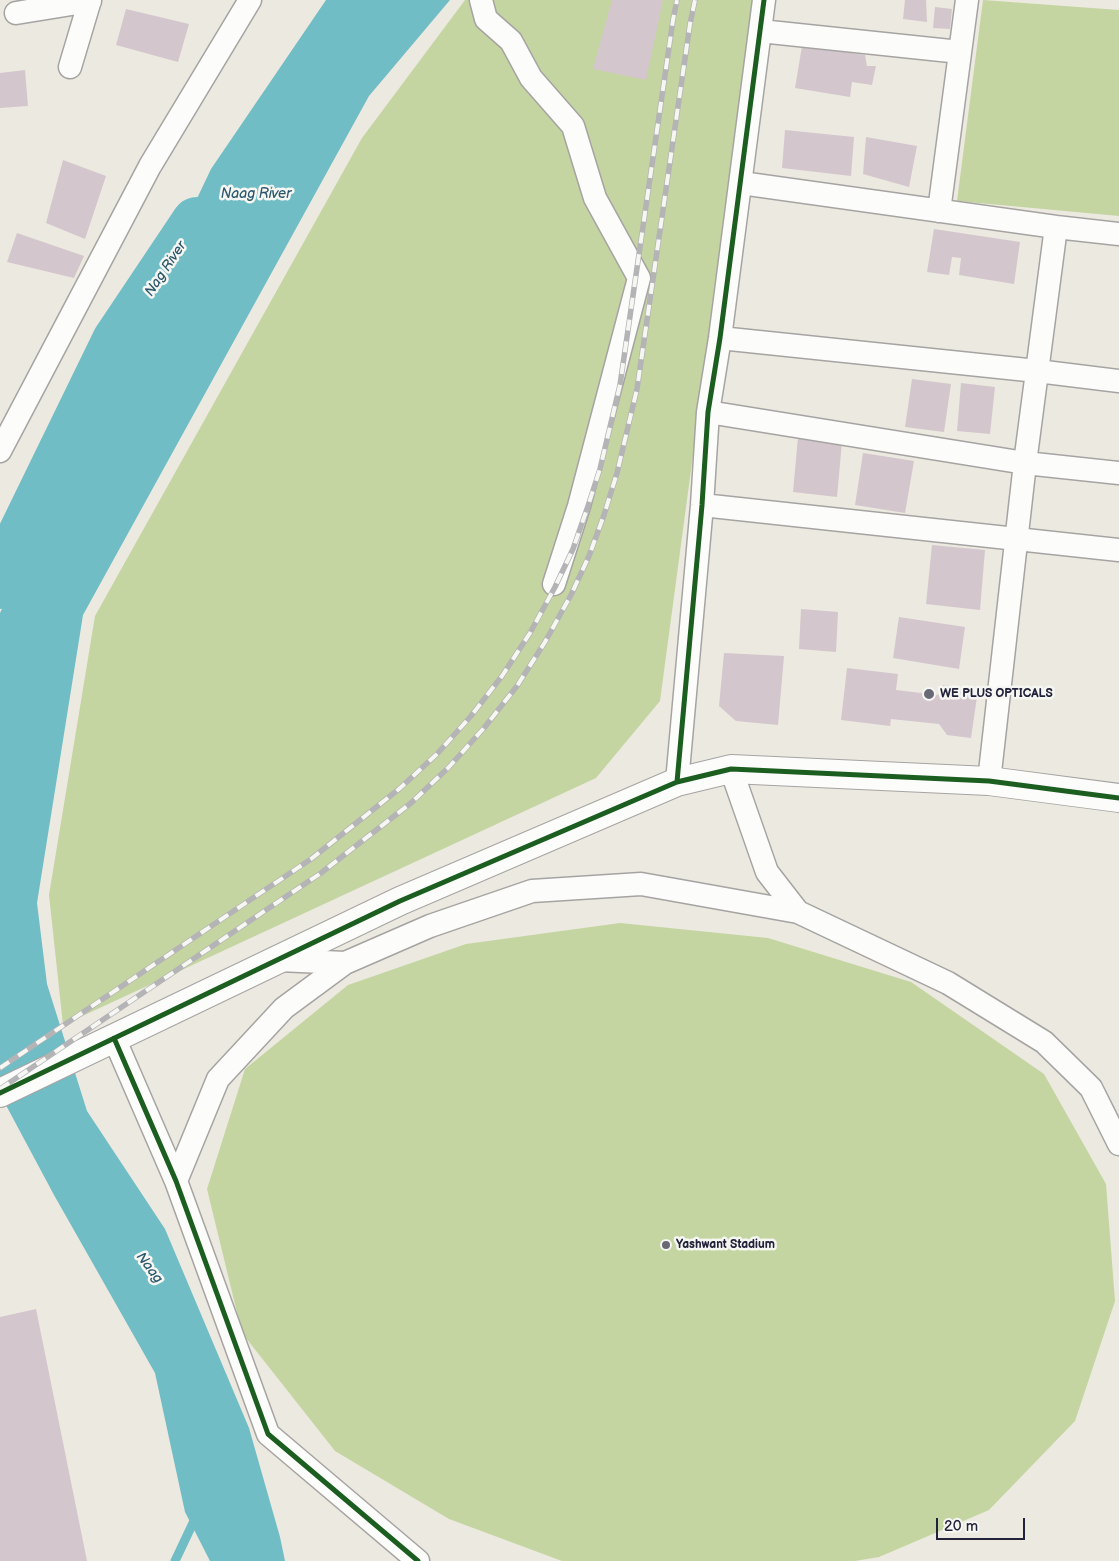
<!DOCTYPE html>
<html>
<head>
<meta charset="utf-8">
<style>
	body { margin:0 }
	#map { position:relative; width:1119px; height:1561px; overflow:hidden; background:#ece9e0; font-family:"Balsamiq Sans",sans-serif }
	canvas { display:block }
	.scale { position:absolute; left:936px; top:1518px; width:89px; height:22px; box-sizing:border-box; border:2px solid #22223b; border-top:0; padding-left:6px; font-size:15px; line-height:18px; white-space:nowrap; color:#22223b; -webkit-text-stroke:4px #f6f6f2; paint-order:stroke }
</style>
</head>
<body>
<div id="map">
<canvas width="1119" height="1561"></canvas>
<div class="scale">20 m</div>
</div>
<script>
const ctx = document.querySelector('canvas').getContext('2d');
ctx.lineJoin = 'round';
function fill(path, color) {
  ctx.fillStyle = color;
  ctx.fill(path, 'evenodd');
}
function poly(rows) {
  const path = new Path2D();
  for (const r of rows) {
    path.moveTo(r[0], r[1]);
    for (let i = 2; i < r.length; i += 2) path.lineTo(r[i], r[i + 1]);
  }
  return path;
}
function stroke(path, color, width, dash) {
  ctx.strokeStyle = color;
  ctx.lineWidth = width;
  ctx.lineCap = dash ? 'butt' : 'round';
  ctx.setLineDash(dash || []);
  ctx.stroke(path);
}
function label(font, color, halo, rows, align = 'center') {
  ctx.font = font + ' "Balsamiq Sans",sans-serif';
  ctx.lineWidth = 5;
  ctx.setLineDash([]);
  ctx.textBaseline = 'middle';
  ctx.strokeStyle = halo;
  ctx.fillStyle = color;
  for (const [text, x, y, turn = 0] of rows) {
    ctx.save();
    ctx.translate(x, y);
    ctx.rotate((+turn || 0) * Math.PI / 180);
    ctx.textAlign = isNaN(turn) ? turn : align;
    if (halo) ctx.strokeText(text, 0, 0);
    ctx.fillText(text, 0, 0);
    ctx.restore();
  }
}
fill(poly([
	[465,0,754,0,660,701,596,778,63,1025,49,895,95,616,362,138],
	[983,0,1119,10,1119,216,957,201],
	[620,923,768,938,911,982,1044,1074,1106,1184,1115,1301,1075,1421,989,1510,879,1557,855,1561,562,1561,449,1519,335,1451,242,1333,207,1189,245,1069,348,985,466,944]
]), '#c4d5a1');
fill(poly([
	[326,0,450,0,369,96,83,615,37,903,47,984,87,1111,165,1229,249,1428,280,1537,285,1561,210,1561,185,1512,155,1373,54,1195,0,1094,0,613,211,169]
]), '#70bdc5');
stroke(poly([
	[175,1561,193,1523]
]), '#70bdc5', 9);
stroke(poly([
	[0,583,118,341,197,223]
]), '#70bdc5', 52);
fill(poly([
	[612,0,663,0,646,80,593,69],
	[905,0,926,0,927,22,903,19],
	[935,7,952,9,950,29,933,28],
	[126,9,189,24,178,62,116,45],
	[802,46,865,55,867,66,876,66,872,85,852,82,850,97,795,88],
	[25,70,28,106,0,108,0,73],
	[785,130,854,137,851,176,782,168],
	[866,137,917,146,909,187,863,174],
	[63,160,106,176,85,239,46,223],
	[934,229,1020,242,1014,284,959,275,961,258,952,257,949,275,927,272],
	[17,233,84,256,74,278,7,262],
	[912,379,951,384,944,432,905,427],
	[961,383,995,387,990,434,957,431],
	[798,437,842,442,837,497,793,492],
	[863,453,914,461,905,513,855,505],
	[932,545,985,550,980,610,926,604],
	[801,609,838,612,836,652,799,649],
	[899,617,965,627,959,669,893,658],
	[724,653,784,656,778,725,736,721,719,706],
	[847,668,898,674,896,690,938,695,943,685,978,690,971,738,947,735,939,724,891,719,890,726,841,720],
	[36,1309,87,1561,0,1561,0,1317]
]), '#d4c6cd');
const street = poly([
	[481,0,486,19,511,41,531,78,573,126,595,198,639,278,579,506,554,584],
	[16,13,90,1],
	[760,31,960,52],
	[70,67,90,0],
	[741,183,1056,227,1119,234],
	[939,211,967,0],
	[720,338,1037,371,1119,381],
	[708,412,1025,463,1119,473],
	[0,451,150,166,250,0],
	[702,505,1119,550],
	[731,769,767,872,798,912,948,983,1044,1042,1091,1088,1119,1144],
	[989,781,1025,463,1056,227],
	[677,782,702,505,708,412,720,338,764,0],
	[345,963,430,926,532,891,641,884,798,912],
	[114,1038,176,1181,268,1434,418,1561],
	[176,1181,218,1079,284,1008,345,963,279,960]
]);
const secondary = poly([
	[0,1093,400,901,677,782,731,769,989,781,1119,798]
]);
stroke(street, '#a6a4a2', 25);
stroke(secondary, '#a6a4a2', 30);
stroke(street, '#fcfcfa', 22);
stroke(secondary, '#fcfcfa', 28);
const rail = poly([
	[0,1068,311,859,399,789,437,754,471,716,502,676,530,633,555,587,573,549,587,509,600,469,620,385,673,20,677,0],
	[0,1089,321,873,411,803,449,767,484,728,517,686,545,642,571,595,589,556,604,515,617,473,637,389,690,24,695,0]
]);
stroke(rail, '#b4b3b6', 5.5);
stroke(rail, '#f6f6f2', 4, [11]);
stroke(poly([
	[677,782,702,505,708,412,720,338,764,0],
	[114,1038,176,1181,268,1434,418,1561],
	[0,1093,400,901,677,782,731,769,989,781,1119,798]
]), '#1b5e20', 5);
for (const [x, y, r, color] of [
	[929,694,6,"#696875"],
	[666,1245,5,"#696875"]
]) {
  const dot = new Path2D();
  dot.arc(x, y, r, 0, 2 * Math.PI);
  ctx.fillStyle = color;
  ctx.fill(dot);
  stroke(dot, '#f6f6f2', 2);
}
label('bold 12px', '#22223b', '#f6f6f2', [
	["WE PLUS OPTICALS",940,694],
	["Yashwant Stadium",676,1245]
], 'left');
label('italic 14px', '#2c586d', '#f6f6f2', [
	["Naag River",256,194],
	["Nag River",166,269,-56],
	["Naag",149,1268,53]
]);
</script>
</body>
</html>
